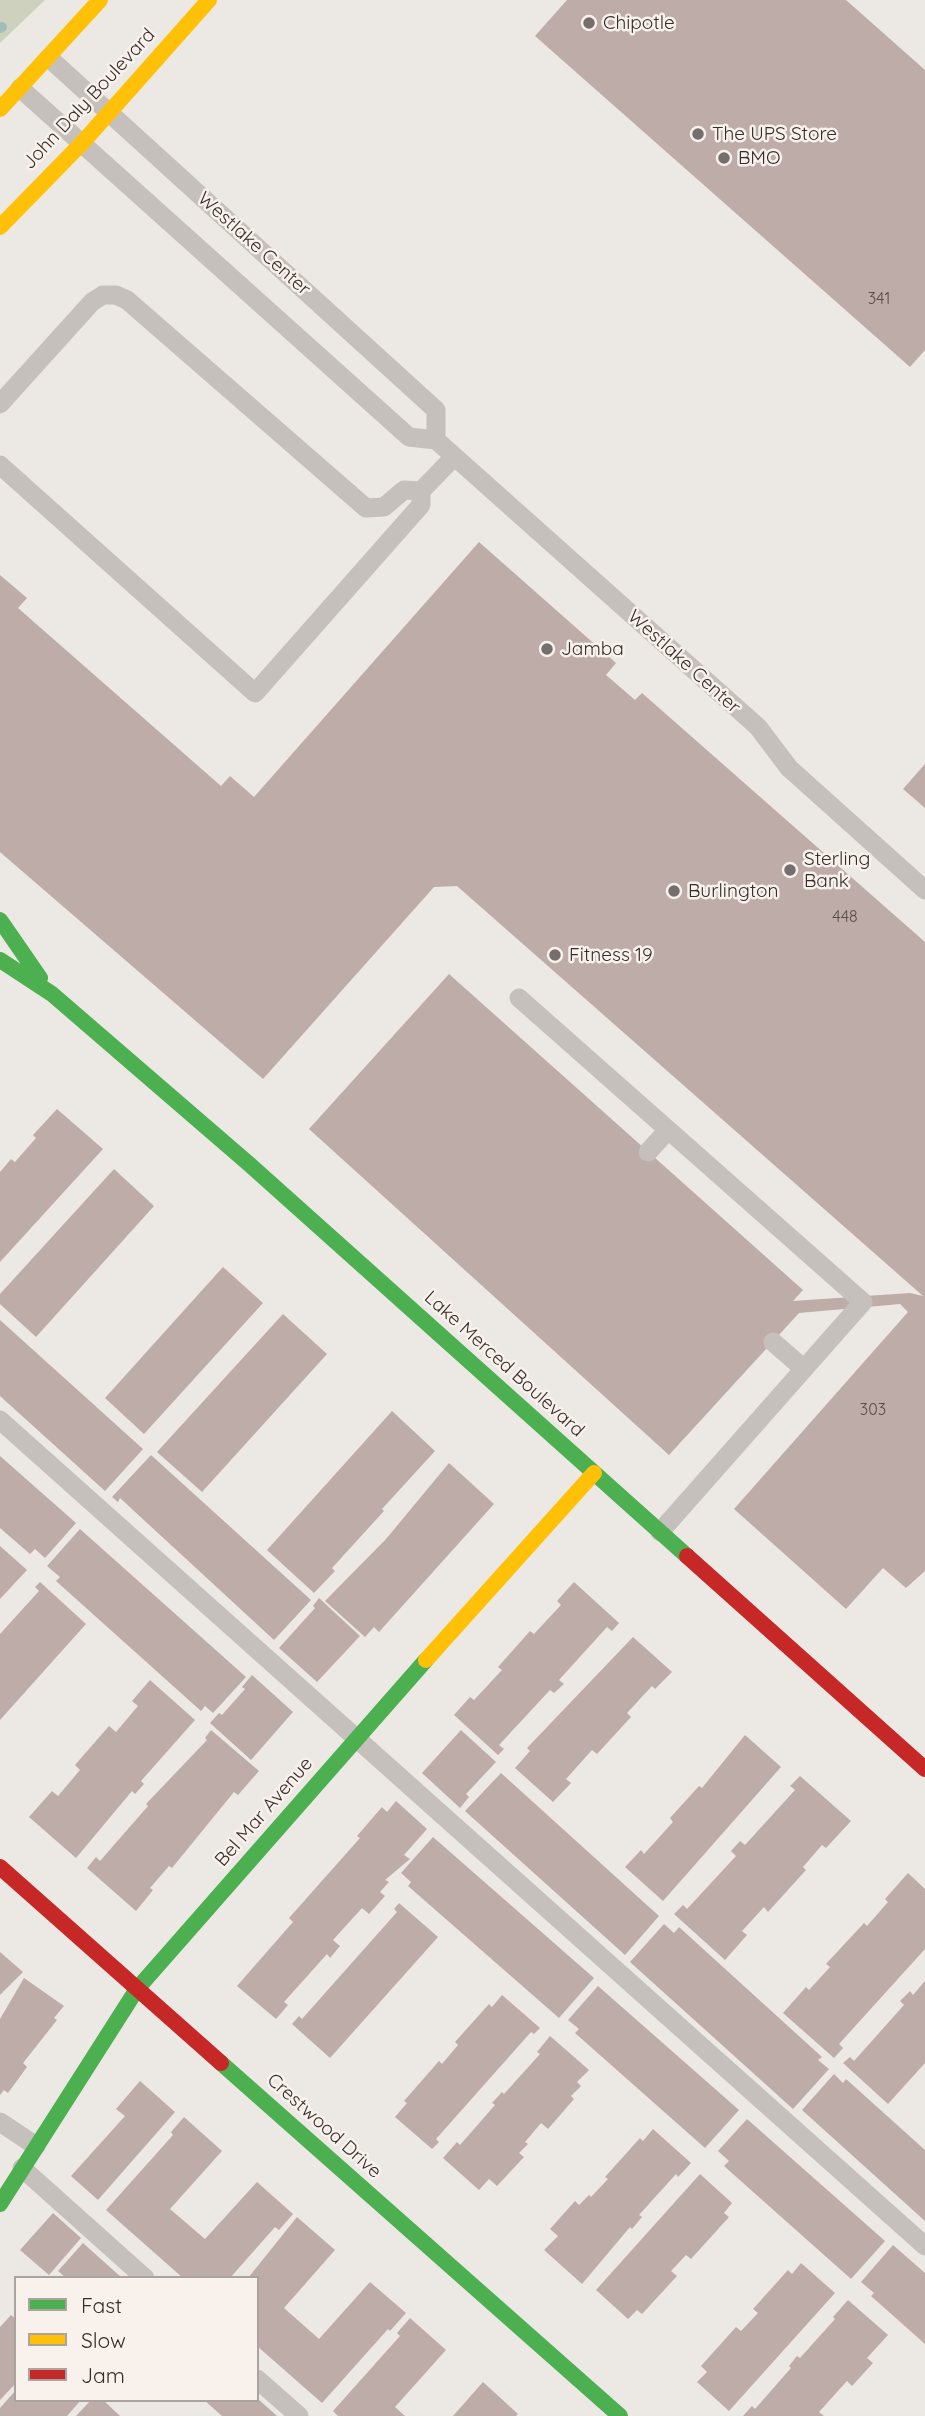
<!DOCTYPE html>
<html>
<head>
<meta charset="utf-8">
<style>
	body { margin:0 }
	#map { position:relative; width:925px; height:2416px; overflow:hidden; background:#ece8e4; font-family:Quicksand,sans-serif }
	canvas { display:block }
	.legend { position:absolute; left:14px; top:2276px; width:245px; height:126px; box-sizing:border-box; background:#f8f1ec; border:2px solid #aaa39f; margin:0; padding:9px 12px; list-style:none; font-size:21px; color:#362d2b }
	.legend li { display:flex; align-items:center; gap:14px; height:35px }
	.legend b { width:35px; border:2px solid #aaa39f }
</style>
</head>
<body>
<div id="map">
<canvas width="925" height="2416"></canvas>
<ul class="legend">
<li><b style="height:9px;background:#4caf50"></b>Fast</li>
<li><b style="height:9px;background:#ffc107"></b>Slow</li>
<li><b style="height:9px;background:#c62828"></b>Jam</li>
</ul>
</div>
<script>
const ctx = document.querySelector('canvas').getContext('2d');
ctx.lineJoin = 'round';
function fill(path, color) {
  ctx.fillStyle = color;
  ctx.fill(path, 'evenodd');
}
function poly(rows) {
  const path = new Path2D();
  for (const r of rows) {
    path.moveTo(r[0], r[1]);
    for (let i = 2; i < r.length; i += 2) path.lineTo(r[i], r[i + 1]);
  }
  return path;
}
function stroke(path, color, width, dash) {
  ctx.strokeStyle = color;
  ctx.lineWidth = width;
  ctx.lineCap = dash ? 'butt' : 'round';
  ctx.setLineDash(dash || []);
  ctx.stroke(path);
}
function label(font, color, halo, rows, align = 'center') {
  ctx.font = font + ' Quicksand,sans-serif';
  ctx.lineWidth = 5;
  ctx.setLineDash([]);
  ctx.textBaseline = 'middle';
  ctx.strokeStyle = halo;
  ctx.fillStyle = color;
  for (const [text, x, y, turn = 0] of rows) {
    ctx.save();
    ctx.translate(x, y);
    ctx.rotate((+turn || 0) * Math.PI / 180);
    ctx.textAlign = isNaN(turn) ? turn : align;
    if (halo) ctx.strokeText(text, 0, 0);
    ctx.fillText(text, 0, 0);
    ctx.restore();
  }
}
fill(poly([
	[0,0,45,0,0,43]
]), '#cfd1bf');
stroke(poly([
	[0,28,2,27]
]), '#a2bdba', 10);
fill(poly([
	[567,0,846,0,925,70,925,350,910,367,535,36],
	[479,542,616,663,606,675,613,681,635,700,642,693,925,942,925,1571,906,1588,883,1568,846,1609,734,1509,908,1312,900,1304,799,1313,669,1455,309,1129,449,974,803,1290,793,1301,910,1293,923,1296,457,886,434,887,263,1079,0,852,0,575,27,598,18,608,221,786,230,776,254,797],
	[925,764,925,808,903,789],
	[57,1109,103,1149,0,1262,0,1172,11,1159,15,1162,36,1138,33,1135],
	[114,1169,154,1206,36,1337,0,1304,0,1294],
	[223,1267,263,1303,144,1434,105,1398],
	[283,1314,327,1354,202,1492,157,1452],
	[0,1320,143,1449,105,1491,0,1396],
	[392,1411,435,1451,382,1509,384,1511,332,1568,335,1571,314,1593,267,1550],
	[151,1455,311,1600,274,1640,120,1498,118,1502,112,1497],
	[0,1456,76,1523,45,1558,35,1549,30,1554,0,1528],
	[449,1463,494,1504,379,1632,374,1627,365,1637,325,1601,386,1539],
	[80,1529,246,1677,213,1713,205,1706,201,1711,56,1581,60,1577,47,1566],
	[0,1546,27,1570,0,1599],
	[40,1582,86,1624,0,1720,0,1634,39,1591,35,1587],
	[574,1582,619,1623,612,1631,607,1627,559,1680,564,1684,554,1693,550,1690,499,1745,504,1749,498,1755,454,1715,470,1697,474,1700,502,1670,498,1667,530,1631,534,1634,561,1605,557,1601],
	[319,1598,360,1636,317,1682,279,1648,315,1608,313,1606],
	[633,1637,672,1672,655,1689,652,1686,627,1713,631,1717,597,1754,592,1750,566,1779,571,1783,553,1802,515,1768,530,1751,527,1748],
	[252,1675,293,1712,251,1760,210,1723,219,1713,222,1715,245,1689,242,1687],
	[150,1680,195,1720,141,1781,144,1784,135,1794,132,1791,76,1858,29,1817,52,1791,58,1796,80,1770,75,1765,109,1726,116,1732,138,1706,132,1701],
	[211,1730,259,1771,238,1795,234,1792,172,1868,169,1866,150,1888,153,1890,136,1911,87,1868,96,1857,100,1861,148,1806,146,1804,207,1740,205,1738],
	[461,1730,496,1762,466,1794,469,1797,460,1808,422,1773],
	[745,1735,781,1767,663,1901,625,1867,641,1850,644,1854,673,1822,670,1818,699,1786,702,1788],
	[501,1773,659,1916,625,1955,465,1811],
	[800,1776,851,1821,826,1848,822,1845,803,1867,806,1870,768,1912,764,1907,742,1931,747,1935,725,1960,674,1914,683,1905,687,1909,736,1856,731,1851,740,1841,745,1845,795,1790,790,1786],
	[396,1801,427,1829,404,1855,410,1859,385,1880,389,1882,380,1892,385,1896,369,1914,362,1908,333,1940,340,1946,330,1958,327,1954,284,2002,288,2005,276,2019,237,1986,293,1922,289,1918,360,1838,357,1836,382,1807,387,1812],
	[433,1837,594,1978,559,2018,408,1886,411,1882,401,1873],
	[908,1873,925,1889,925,1949,839,2044,843,2048,834,2058,783,2013,806,1987,809,1990,830,1967,826,1964,864,1923,867,1926,888,1902,885,1899],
	[399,1903,438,1937,330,2058,292,2024,299,2016,302,2019,397,1912,394,1909],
	[664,1924,674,1933,679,1927,822,2057,818,2060,829,2069,793,2109,630,1962],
	[0,1952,23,1972,0,1995],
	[24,1978,64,2006,54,2018,57,2020,23,2063,27,2067,8,2093,4,2090,0,2095,0,2019],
	[925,1981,925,2063,888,2104,843,2063,850,2057,854,2061,904,2005,900,2001,910,1991,913,1995],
	[598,1986,739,2110,705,2148,575,2033,579,2029,568,2020],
	[502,1995,540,2028,534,2034,531,2032,436,2139,439,2142,432,2149,395,2117,407,2103,404,2101,439,2061,442,2064,458,2045,455,2042,489,2004,492,2007],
	[550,2036,589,2070,577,2082,581,2086,571,2096,574,2099,548,2129,541,2123,525,2142,528,2144,519,2153,524,2157,497,2186,489,2179,479,2190,443,2158,457,2142,460,2145,495,2105,492,2103,502,2092,504,2094,540,2054,537,2052],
	[834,2074,843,2083,846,2079,925,2150,925,2221,802,2110],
	[140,2081,175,2112,98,2200,71,2176,125,2116,116,2109],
	[184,2117,222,2151,170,2209,205,2239,257,2182,293,2214,279,2230,275,2227,230,2278,183,2278,106,2210,173,2135,171,2132],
	[747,2119,885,2241,851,2279,724,2166,729,2161,718,2151],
	[653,2129,691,2163,678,2177,676,2174,639,2215,642,2217,632,2229,630,2227,582,2284,544,2250,558,2236,550,2229,575,2201,579,2205,589,2195,591,2197,608,2179,605,2177,640,2138,643,2141],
	[700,2174,732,2203,724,2213,729,2217,691,2259,686,2255,671,2271,677,2276,642,2314,637,2310,628,2319,596,2290],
	[53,2213,81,2238,49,2275,20,2250],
	[297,2217,335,2250,284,2308,319,2339,370,2282,406,2313,390,2331,388,2329,322,2403,257,2346,257,2278,248,2278],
	[83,2243,122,2278,66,2278,58,2271],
	[893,2245,925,2273,925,2344,871,2296,874,2293,861,2282],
	[801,2263,835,2293,729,2411,697,2382,707,2372,701,2366,736,2327,741,2331,758,2313,753,2309,788,2270,792,2274],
	[848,2300,888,2335,867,2358,873,2363,852,2386,847,2381,819,2412,824,2416,743,2416,752,2406,755,2409,791,2368,789,2366,797,2356,800,2358,835,2319,833,2317],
	[11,2315,16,2319,16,2383,0,2400,0,2327],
	[410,2318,446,2350,395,2407,405,2416,338,2416,333,2411,400,2336,397,2333],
	[483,2382,518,2414,516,2416,453,2416],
	[16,2390,16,2400,81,2400,67,2416,0,2416,0,2408],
	[257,2398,277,2416,222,2416,204,2400],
	[91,2400,103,2400,120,2416,76,2416]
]), '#beaca8');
stroke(poly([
	[49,58,436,410,436,440],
	[20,88,409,437,436,440,758,727,789,768,925,890],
	[0,404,92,302,103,295,116,295,127,300,366,508,384,507,404,490,421,491],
	[0,465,255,693,421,505,421,491,454,457],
	[519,998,863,1302,660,1532],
	[648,1152,668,1130],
	[773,1342,804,1369],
	[0,1420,925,2246],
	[0,2122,36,2146],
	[22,2168,145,2278],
	[257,2379,299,2416]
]), '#c6c0bc', 19);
stroke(poly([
	[0,920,40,978],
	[0,960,52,994,249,1164,687,1556],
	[221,2063,620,2416],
	[0,2204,137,1989,426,1660]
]), '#4caf50', 16);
stroke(poly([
	[0,109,100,0],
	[0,227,83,142,209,0],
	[426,1660,594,1473]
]), '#ffc107', 16);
stroke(poly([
	[687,1556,925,1769],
	[0,1867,221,2063]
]), '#c62828', 16);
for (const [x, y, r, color] of [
	[589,23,7,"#766e6c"],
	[698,134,7,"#766e6c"],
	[724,158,7,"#766e6c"],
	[547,649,7,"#766e6c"],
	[790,870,7,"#766e6c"],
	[674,891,7,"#766e6c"],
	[555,955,7,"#766e6c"]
]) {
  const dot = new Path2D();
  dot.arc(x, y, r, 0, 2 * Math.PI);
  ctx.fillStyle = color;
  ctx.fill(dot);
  stroke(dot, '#f8f1ec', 2.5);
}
label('16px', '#584d4a', null, [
	["341",879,299],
	["448",845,917],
	["303",873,1410]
]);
label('19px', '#362d2b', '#f8f1ec', [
	["Chipotle",603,23],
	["The UPS Store",712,134],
	["BMO",738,158],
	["Jamba",561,649],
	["Sterling",804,859],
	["Bank",804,881],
	["Burlington",688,891],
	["Fitness 19",569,955]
], 'left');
label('19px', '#362d2b', '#f8f1ec', [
	["John Daly Boulevard",89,99,-47],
	["Westlake Center",254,244,42],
	["Westlake Center",684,662,42],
	["Lake Merced Boulevard",504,1364,42],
	["Bel Mar Avenue",264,1812,-49],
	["Crestwood Drive",324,2126,42]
]);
</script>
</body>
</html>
